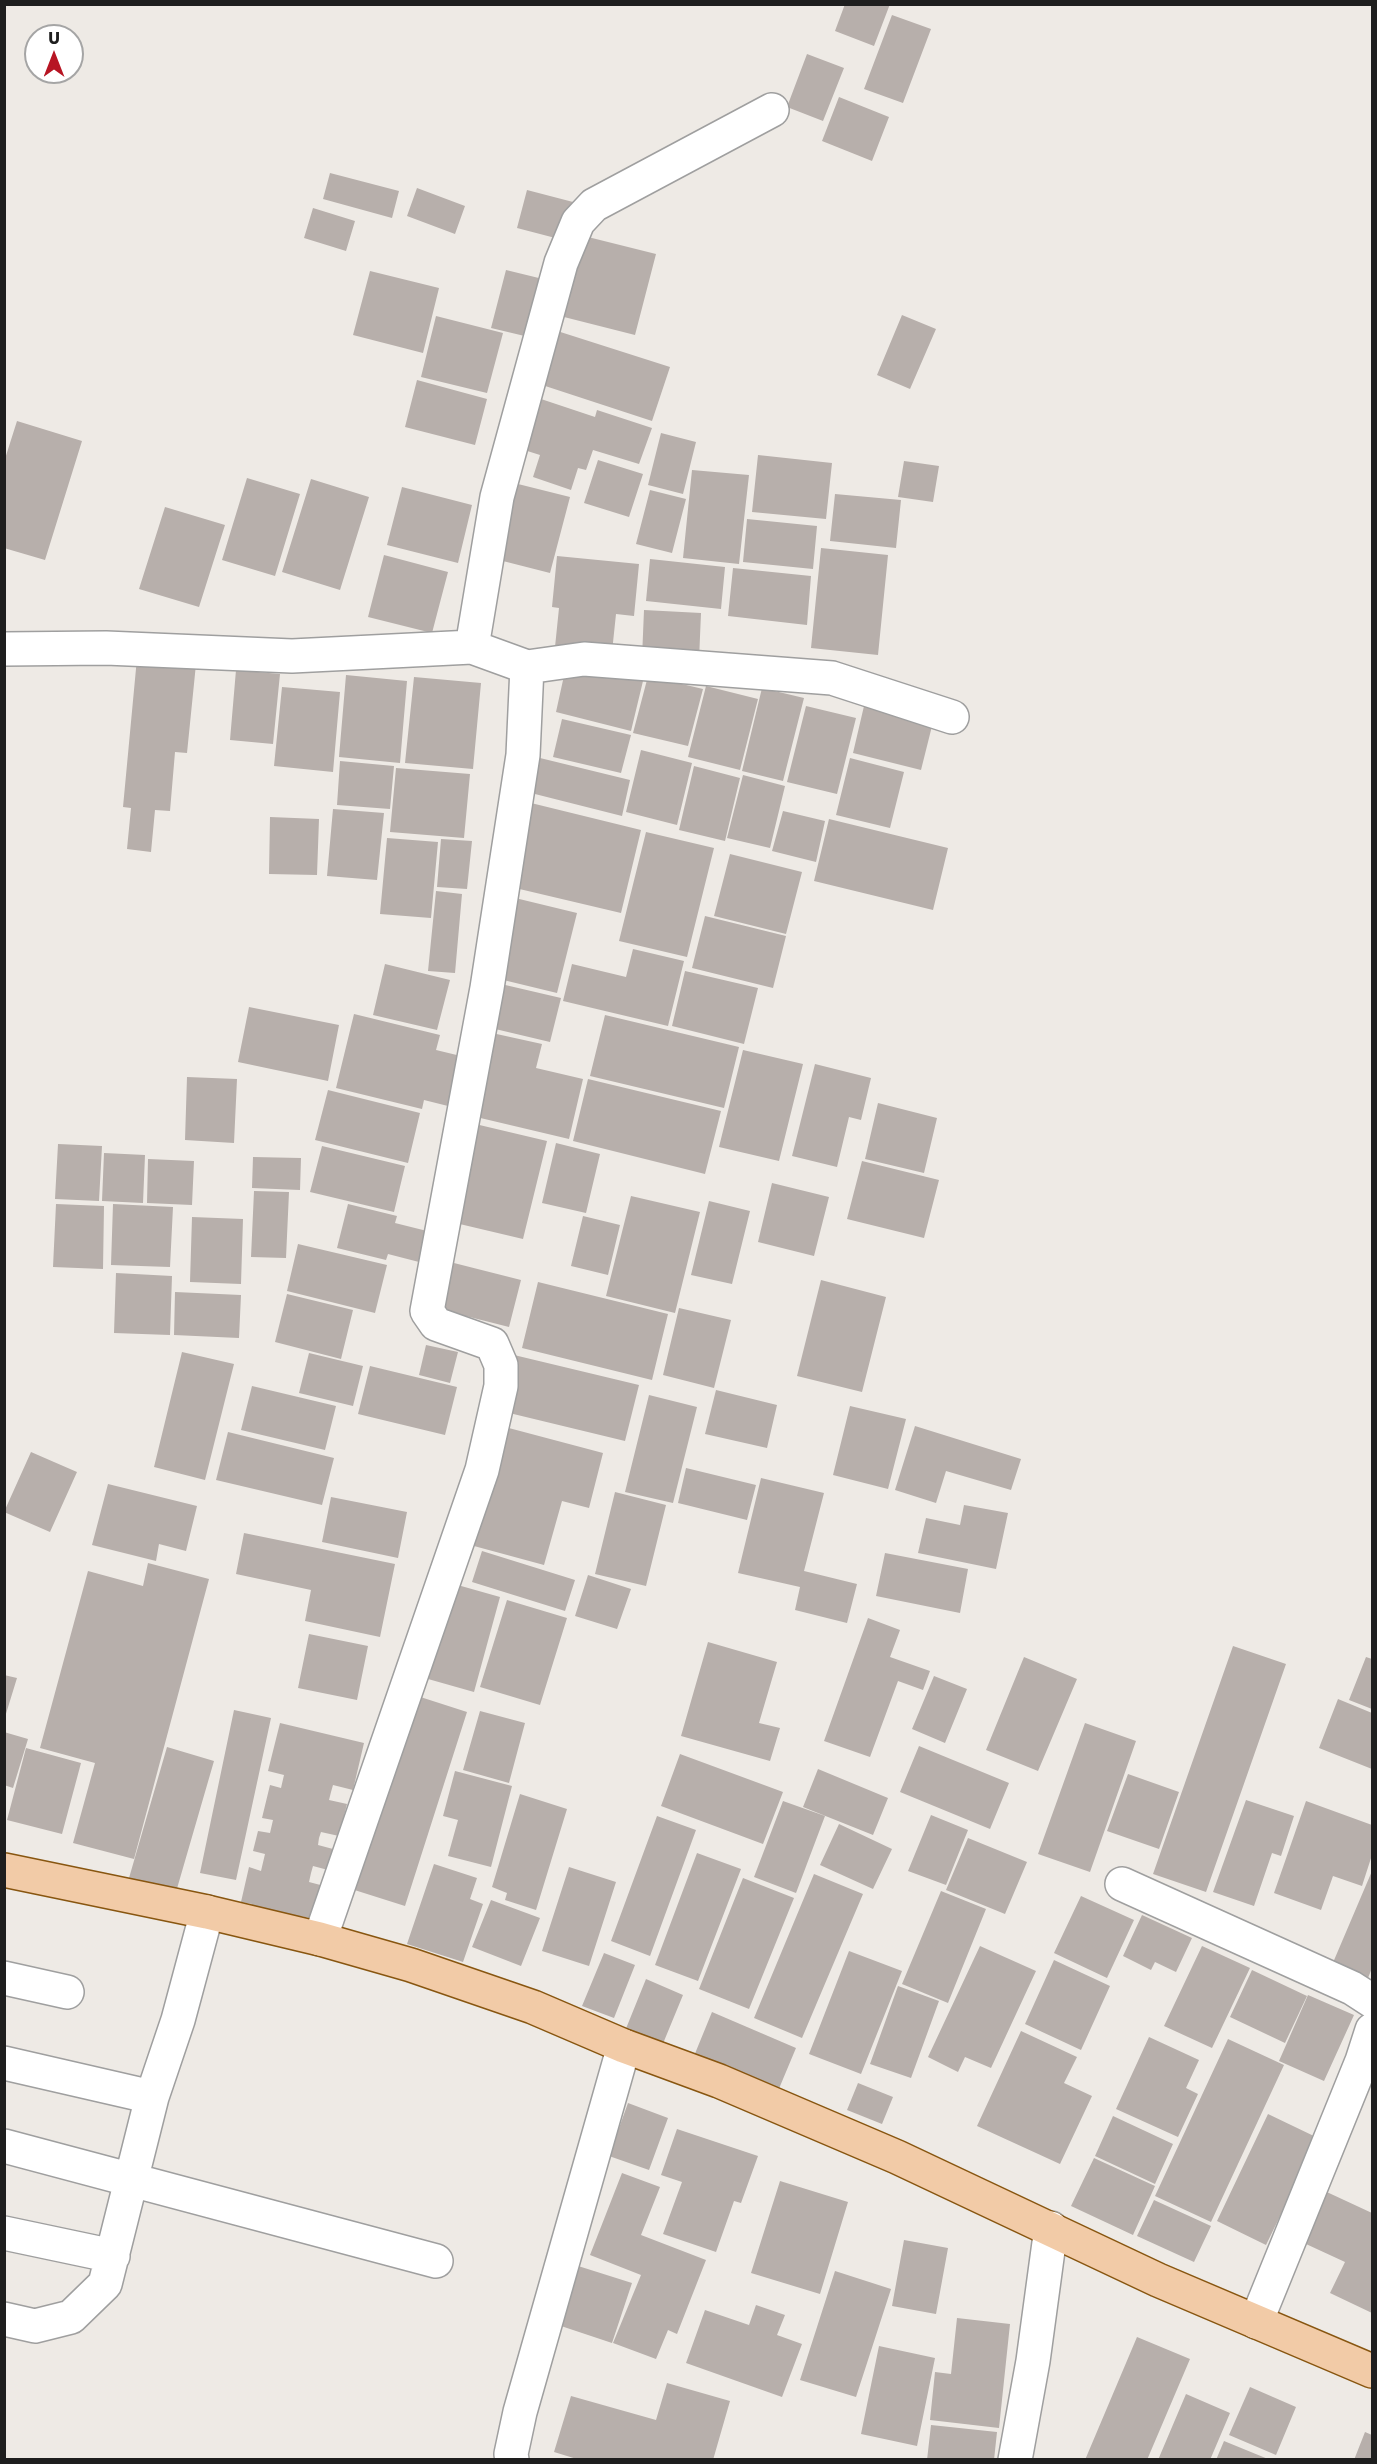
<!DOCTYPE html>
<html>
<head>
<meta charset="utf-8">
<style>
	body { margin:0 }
	#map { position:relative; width:1377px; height:2464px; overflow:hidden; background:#eeeae5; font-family:"Golos Text",sans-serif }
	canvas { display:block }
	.frame { position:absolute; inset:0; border:6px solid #1e1e1e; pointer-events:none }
	.north { position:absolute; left:24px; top:24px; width:60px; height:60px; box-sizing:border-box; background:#fff; border:2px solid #a5a5a5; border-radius:50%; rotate:0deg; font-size:16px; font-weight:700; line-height:24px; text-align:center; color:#1e1e1e }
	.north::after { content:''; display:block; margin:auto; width:21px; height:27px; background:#b71523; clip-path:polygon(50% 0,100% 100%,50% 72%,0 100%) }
</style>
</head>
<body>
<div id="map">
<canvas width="1377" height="2464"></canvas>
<div class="frame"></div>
<div class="north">U</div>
</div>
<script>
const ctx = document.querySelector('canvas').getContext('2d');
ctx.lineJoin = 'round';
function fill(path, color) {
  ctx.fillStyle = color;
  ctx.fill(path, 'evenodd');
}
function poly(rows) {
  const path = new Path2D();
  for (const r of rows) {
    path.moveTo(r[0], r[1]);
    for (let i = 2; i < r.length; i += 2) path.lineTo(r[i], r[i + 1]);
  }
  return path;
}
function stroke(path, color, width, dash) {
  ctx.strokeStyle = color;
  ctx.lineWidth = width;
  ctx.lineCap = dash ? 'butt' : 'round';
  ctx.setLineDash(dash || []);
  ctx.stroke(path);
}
fill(poly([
	[845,4,890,4,874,46,835,31],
	[892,15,931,29,903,103,864,89],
	[807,54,844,68,823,121,787,107],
	[839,97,889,117,872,161,822,141],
	[330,173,399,191,392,218,323,199],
	[417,188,465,206,455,234,407,216],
	[527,190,573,202,563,240,517,228],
	[313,208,355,221,346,251,304,238],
	[584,236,656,254,635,335,564,317],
	[506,270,547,280,533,338,491,328],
	[370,271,439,288,423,353,353,335],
	[902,315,936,329,910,389,877,375],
	[436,316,503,333,487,393,421,377],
	[551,329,670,367,652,421,533,382],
	[417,380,487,399,475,445,405,427],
	[538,398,595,417,597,410,652,428,639,464,593,450,586,470,578,468,571,490,533,477,540,455,521,449],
	[17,421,82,441,45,560,4,548,4,462],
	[661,433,696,442,683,494,648,485],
	[758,455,832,463,826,519,752,512],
	[598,460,643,474,629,517,584,503],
	[904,461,939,466,933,502,898,497],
	[692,470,749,475,739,564,683,558],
	[247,478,300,494,275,576,222,560],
	[311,479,369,497,340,590,282,572],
	[518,484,570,497,550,573,499,560],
	[402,487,472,505,458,563,387,545],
	[650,490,686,499,672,553,636,544],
	[835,494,901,500,896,548,830,541],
	[165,507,225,525,199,607,139,589],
	[747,519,817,526,813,569,743,562],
	[821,548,888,555,878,655,811,648],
	[384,555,448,572,432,633,368,617],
	[557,556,639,564,634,616,616,614,612,652,555,647,559,608,552,607],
	[650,559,725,567,721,609,646,601],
	[733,568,811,576,807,625,728,616],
	[644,610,701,613,699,660,642,658],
	[137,658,196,664,187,753,175,752,170,811,155,810,151,852,127,849,131,808,123,807],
	[567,662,643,681,631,731,556,712],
	[236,670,280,674,273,744,230,740],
	[346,675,407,681,400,763,339,757],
	[648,676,703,689,688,746,633,733],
	[414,677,481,683,473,769,405,763],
	[706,686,758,699,740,770,688,757],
	[282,687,340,692,333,772,274,766],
	[762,688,804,698,783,781,742,771],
	[806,706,856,718,837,794,787,782],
	[864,706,933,722,921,770,853,753],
	[562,719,631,735,621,773,553,757],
	[641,750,692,763,677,825,626,812],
	[540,758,630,780,622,816,531,793],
	[850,758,904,772,890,828,836,815],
	[340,761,394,766,390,809,337,805],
	[694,766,740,778,725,841,679,830],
	[396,768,470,774,464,838,390,832],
	[743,775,785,786,770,848,727,838],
	[531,803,641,830,621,913,511,887],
	[333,809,384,813,377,880,327,876],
	[783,811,825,821,816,862,772,851],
	[270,817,319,819,317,875,269,874],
	[829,819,948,848,933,910,814,881],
	[646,832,714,848,687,957,619,941],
	[387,838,438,842,431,918,380,914],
	[441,839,472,841,467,889,437,887],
	[730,854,802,872,786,934,714,916],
	[436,891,462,894,455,973,428,971],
	[511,897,577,913,557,993,491,977],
	[705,916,786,936,773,988,692,968],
	[633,949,684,961,668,1026,563,1001,572,964,626,977],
	[385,964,450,980,437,1030,373,1015],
	[685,971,758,988,744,1044,672,1026],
	[501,984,561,998,550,1042,491,1028],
	[249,1007,339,1025,328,1081,238,1062],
	[354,1014,440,1035,436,1050,465,1057,452,1107,424,1100,422,1109,336,1088],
	[605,1015,739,1047,724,1108,590,1076],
	[492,1033,542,1044,536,1068,583,1079,569,1139,472,1116],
	[743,1050,803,1064,779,1161,719,1147],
	[815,1064,871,1078,861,1120,849,1117,837,1167,792,1156],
	[187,1077,237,1079,234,1143,185,1140],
	[588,1079,721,1111,705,1174,573,1141],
	[328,1090,420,1113,408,1163,315,1140],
	[878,1103,937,1118,924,1173,865,1159],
	[471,1123,547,1141,523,1239,447,1221],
	[556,1143,600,1154,586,1213,542,1203],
	[58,1144,102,1146,99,1201,55,1199],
	[322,1146,405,1166,394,1212,310,1192],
	[104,1153,145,1155,143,1203,102,1201],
	[253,1157,301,1158,300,1190,252,1188],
	[148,1159,194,1161,192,1205,147,1203],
	[862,1161,939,1180,924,1238,847,1219],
	[772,1183,829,1197,814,1256,758,1242],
	[254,1191,289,1192,286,1258,251,1257],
	[631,1196,700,1212,675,1313,606,1296],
	[709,1201,750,1211,732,1284,691,1275],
	[56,1204,104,1206,103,1269,53,1267],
	[113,1204,173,1207,170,1267,111,1265],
	[348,1204,397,1216,395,1223,427,1231,419,1262,388,1254,386,1260,337,1248],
	[583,1216,620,1225,608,1275,571,1266],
	[192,1217,243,1219,241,1284,190,1282],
	[298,1244,387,1265,375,1313,287,1291],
	[450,1262,521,1280,509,1327,438,1309],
	[116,1273,172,1276,170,1335,114,1333],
	[821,1280,886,1297,862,1392,797,1376],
	[538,1282,668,1314,652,1380,522,1348],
	[175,1292,241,1295,239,1338,174,1335],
	[287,1294,353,1310,341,1359,275,1342],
	[679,1308,731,1320,714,1388,663,1375],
	[426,1345,458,1352,450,1383,419,1375],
	[182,1352,234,1364,205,1480,154,1467],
	[309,1353,363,1366,353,1406,299,1393],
	[514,1355,639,1385,625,1441,501,1411],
	[370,1366,457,1387,445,1435,358,1414],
	[252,1386,336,1406,325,1450,241,1430],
	[716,1390,777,1405,767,1448,705,1434],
	[649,1395,697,1407,673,1503,625,1492],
	[850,1406,906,1419,888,1489,833,1475],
	[915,1426,1021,1459,1011,1490,946,1471,936,1503,895,1490],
	[505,1427,603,1453,589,1508,562,1501,544,1565,474,1546],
	[228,1432,334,1458,322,1505,216,1480],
	[31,1452,77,1472,50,1532,4,1512],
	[686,1468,756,1485,747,1520,678,1503],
	[761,1478,824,1493,804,1571,857,1584,847,1623,795,1610,800,1587,738,1573],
	[108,1484,197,1506,186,1551,159,1544,156,1561,92,1545],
	[615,1492,666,1505,646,1586,595,1574],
	[331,1497,407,1512,398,1558,322,1542],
	[964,1505,1008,1513,996,1569,918,1553,926,1518,960,1525],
	[244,1533,395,1564,380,1637,305,1621,311,1590,236,1574],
	[482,1551,575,1580,565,1611,472,1582],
	[885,1553,968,1569,960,1613,876,1596],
	[148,1563,209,1579,134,1859,73,1843,95,1763,40,1748,88,1571,143,1586],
	[588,1575,631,1589,617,1629,575,1616],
	[447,1582,500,1597,474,1692,421,1677],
	[507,1600,567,1618,540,1705,480,1687],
	[868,1618,900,1630,890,1657,930,1671,923,1690,898,1681,870,1757,824,1741],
	[309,1634,368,1646,357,1700,298,1688],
	[708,1642,777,1662,759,1723,780,1728,770,1761,681,1736],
	[1233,1646,1286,1664,1206,1892,1153,1874],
	[1024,1657,1077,1679,1038,1771,986,1750],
	[1366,1657,1372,1659,1372,1709,1349,1700],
	[4,1675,17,1678,5,1717,4,1717],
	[934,1676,967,1689,945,1743,912,1729],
	[408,1693,467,1712,405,1906,345,1887],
	[1338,1699,1372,1713,1372,1769,1319,1748],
	[234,1710,271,1718,236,1880,200,1873],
	[480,1711,525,1723,509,1783,463,1770],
	[280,1723,364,1743,353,1790,333,1785,331,1792,329,1800,347,1804,339,1836,321,1832,319,1838,318,1845,333,1849,328,1870,313,1866,311,1873,309,1882,328,1887,320,1920,300,1916,297,1928,249,1917,252,1904,241,1902,249,1867,261,1871,265,1854,253,1851,258,1831,270,1833,273,1820,262,1818,270,1785,281,1788,284,1775,268,1771],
	[1085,1723,1136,1741,1090,1872,1038,1854],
	[4,1732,28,1739,13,1788,4,1785],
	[919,1746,1009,1783,990,1829,900,1792],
	[167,1747,214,1761,176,1892,129,1878],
	[26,1748,81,1763,62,1834,7,1820],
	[680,1754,783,1792,763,1844,661,1806],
	[818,1769,888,1798,873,1835,803,1807],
	[455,1771,512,1786,491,1867,448,1856,458,1820,443,1816],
	[1128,1774,1179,1792,1159,1849,1107,1831],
	[520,1794,567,1809,536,1910,505,1900,507,1893,492,1887],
	[1246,1800,1294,1816,1281,1856,1272,1853,1254,1906,1213,1892],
	[783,1801,825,1816,796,1893,754,1877],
	[1306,1801,1372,1825,1372,1855,1362,1886,1333,1876,1321,1910,1274,1893],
	[931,1815,968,1830,946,1885,908,1871],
	[657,1816,696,1830,650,1956,611,1941],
	[839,1824,892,1849,873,1889,820,1865],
	[968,1838,1027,1862,1005,1914,946,1890],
	[697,1853,741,1869,698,1981,655,1965],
	[434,1864,477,1878,470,1899,483,1904,463,1962,407,1944],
	[569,1867,616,1882,589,1966,542,1951],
	[1372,1871,1372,1968,1364,1988,1329,1972],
	[814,1874,863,1894,802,2038,754,2018],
	[743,1878,794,1898,749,2009,699,1989],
	[941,1891,986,1909,948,2003,902,1984],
	[1081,1896,1134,1920,1107,1978,1054,1953],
	[491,1900,540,1918,521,1966,472,1947],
	[1142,1915,1192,1938,1176,1972,1155,1962,1151,1970,1123,1956],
	[980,1946,1036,1971,991,2068,965,2057,958,2072,928,2057],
	[1202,1946,1250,1968,1212,2048,1164,2026],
	[849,1951,902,1971,861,2074,809,2054],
	[604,1953,635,1965,614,2018,582,2006],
	[1054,1960,1110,1986,1081,2050,1025,2024],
	[1252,1970,1307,1996,1285,2043,1230,2017],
	[646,1979,683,1995,662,2046,625,2031],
	[898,1986,939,2001,911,2078,870,2064],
	[1308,1995,1354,2015,1324,2081,1279,2061],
	[712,2012,796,2048,778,2091,694,2056],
	[1021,2031,1077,2057,1064,2083,1092,2096,1060,2164,977,2126],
	[1149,2037,1199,2060,1186,2088,1198,2094,1178,2137,1116,2109],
	[1228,2039,1284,2065,1211,2222,1155,2196],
	[858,2083,893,2097,882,2124,847,2110],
	[628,2103,668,2118,649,2170,609,2156],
	[1268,2114,1318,2138,1266,2245,1217,2221],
	[1113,2116,1173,2144,1155,2184,1095,2156],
	[677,2129,758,2156,741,2203,734,2201,716,2252,663,2234,682,2182,661,2175],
	[1094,2158,1155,2186,1133,2235,1071,2206],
	[622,2173,660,2187,641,2235,706,2260,677,2334,668,2330,656,2359,613,2343,641,2275,590,2255],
	[780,2181,848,2202,820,2294,751,2273],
	[1316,2187,1372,2213,1372,2313,1330,2293,1345,2262,1293,2238],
	[1154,2200,1211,2226,1194,2262,1137,2236],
	[904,2240,948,2248,936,2314,892,2306],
	[575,2265,632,2283,612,2343,555,2324],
	[835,2271,891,2289,856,2397,800,2380],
	[756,2305,785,2315,777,2335,802,2344,782,2397,686,2363,705,2310,749,2325],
	[957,2318,1010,2324,999,2428,930,2420,935,2372,951,2374],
	[1137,2337,1190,2359,1147,2460,1085,2460],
	[879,2346,935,2358,917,2446,861,2434],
	[667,2383,730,2401,713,2460,580,2460,554,2452,571,2396,656,2420],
	[1250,2387,1296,2407,1276,2455,1229,2435],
	[1186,2394,1230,2413,1210,2460,1158,2460],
	[931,2425,997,2432,994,2460,927,2460],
	[1365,2432,1372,2435,1372,2460,1354,2460],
	[1224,2441,1268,2459,1268,2460,1216,2460]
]), '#b7afab');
const minor = poly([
	[472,647,497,497,561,263,578,222,594,205,772,110],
	[4,649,106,648,292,656,472,647,527,667,523,755,487,988,427,1311,436,1324,492,1344,501,1365,501,1386,482,1470,320,1939],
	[527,667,584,659,832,678,952,717],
	[1122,1884,1352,1988,1372,2001],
	[4,1978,67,1992],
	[4,2063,152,2097],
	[4,2146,436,2261],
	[4,2233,113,2256],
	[4,2319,35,2326,71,2317,105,2284,152,2097,178,2020,207,1912],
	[1256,2322,1362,2061,1372,2030],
	[512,2460,511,2454,520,2412,624,2046],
	[1015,2460,1033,2361,1051,2228]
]);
const primary = poly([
	[4,1870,207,1912,320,1939,411,1965,533,2007,624,2046,719,2081,897,2157,1158,2280,1372,2371]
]);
stroke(minor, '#9f9f9f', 36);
stroke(primary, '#885610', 36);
stroke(minor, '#fff', 33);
stroke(primary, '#f2cba7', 33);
</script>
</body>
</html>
